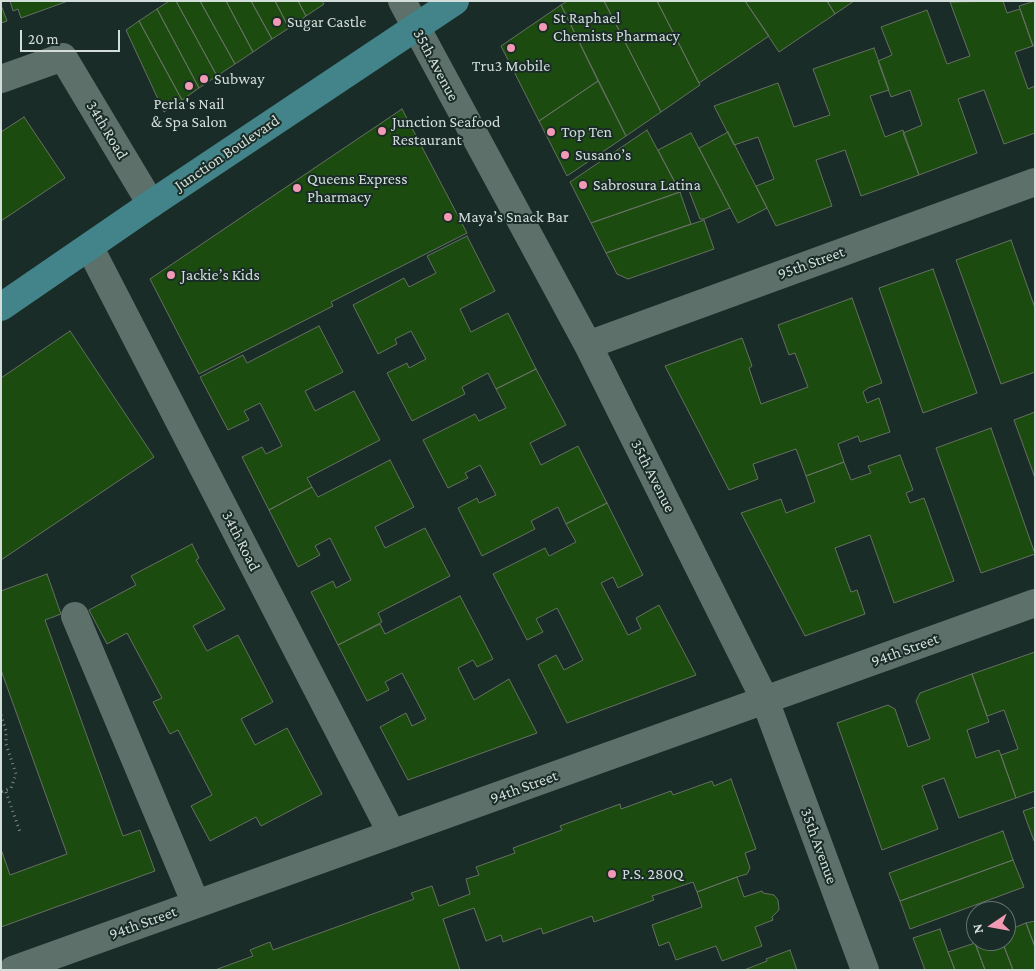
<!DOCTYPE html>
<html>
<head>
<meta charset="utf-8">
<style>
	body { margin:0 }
	#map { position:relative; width:1036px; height:971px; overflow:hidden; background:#1a2c27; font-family:"Crimson Pro",serif }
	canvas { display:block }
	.frame { position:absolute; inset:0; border:2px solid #d3deda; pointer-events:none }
	.north { position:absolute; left:966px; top:901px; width:50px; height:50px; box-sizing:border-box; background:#1a2c27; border:1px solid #64736f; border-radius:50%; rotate:258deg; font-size:14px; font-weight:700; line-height:20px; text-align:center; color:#d3deda }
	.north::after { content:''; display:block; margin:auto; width:18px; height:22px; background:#f19ab3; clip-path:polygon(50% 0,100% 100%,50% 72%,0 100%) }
	.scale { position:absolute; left:20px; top:30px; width:100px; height:22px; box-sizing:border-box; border:2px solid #d3deda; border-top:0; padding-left:6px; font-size:15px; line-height:18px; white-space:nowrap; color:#d3deda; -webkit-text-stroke:4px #1a2c27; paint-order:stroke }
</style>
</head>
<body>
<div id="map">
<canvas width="1036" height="971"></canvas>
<div class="frame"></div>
<div class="north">N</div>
<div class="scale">20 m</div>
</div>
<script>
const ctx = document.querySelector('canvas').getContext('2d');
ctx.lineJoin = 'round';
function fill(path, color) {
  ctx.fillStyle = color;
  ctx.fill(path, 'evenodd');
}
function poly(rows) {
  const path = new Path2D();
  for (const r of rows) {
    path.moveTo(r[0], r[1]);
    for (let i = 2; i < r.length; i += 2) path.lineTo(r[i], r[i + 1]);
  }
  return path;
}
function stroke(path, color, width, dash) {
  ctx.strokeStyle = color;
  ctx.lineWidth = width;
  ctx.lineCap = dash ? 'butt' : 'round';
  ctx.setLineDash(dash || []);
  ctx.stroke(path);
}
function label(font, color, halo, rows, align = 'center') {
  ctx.font = font + ' "Crimson Pro",serif';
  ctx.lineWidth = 4;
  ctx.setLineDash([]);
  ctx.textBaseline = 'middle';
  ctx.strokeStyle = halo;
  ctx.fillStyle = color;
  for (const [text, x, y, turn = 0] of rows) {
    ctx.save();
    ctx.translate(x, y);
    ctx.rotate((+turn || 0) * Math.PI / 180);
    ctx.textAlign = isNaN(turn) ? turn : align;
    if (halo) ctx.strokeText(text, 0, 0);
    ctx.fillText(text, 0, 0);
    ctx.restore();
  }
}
const building = poly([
	[10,1,68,1,21,18,18,9,13,11,10,1],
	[169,1,176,1,217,76,199,88,157,9,169,1],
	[176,1,200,1,235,64,217,76,176,1],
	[200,1,226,1,253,52,235,64,200,1],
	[226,1,251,1,272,39,253,52,226,1],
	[251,1,275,1,289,28,272,39,251,1],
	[275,1,298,1,306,16,289,28,275,1],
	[298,1,322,1,324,4,306,16,298,1],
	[567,1,604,1,661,112,626,136,561,5,567,1],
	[604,1,657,1,700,85,661,112,604,1],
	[657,1,745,1,769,36,699,83,657,1],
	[745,1,827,1,835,14,779,52,745,1],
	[827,1,854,1,835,14,827,1],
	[1003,1,1007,13,1020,9,1033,46,1015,52,1028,89,1035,86,1035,133,1004,144,984,90,958,99,977,153,919,175,903,133,922,125,910,90,891,97,878,61,892,55,881,27,927,10,947,64,970,56,950,2,1003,1],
	[1035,1,1035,45,1033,46,1019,6,1035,1],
	[1,5,7,21,1,23,1,5],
	[561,5,598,81,539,121,501,46,561,5],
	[157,9,199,88,182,100,139,21,157,9],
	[139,21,182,100,164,112,126,30,139,21],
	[874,48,889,90,870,96,885,137,903,130,919,175,861,196,845,150,816,160,832,206,776,226,756,186,774,179,758,137,734,145,714,106,778,83,794,127,830,115,813,69,874,48],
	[598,81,626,136,567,176,539,121,598,81],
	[402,109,467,233,331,302,333,306,199,374,150,279,402,109],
	[24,117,65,178,1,221,1,132,24,117],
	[647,130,680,192,591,223,570,182,647,130],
	[728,132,767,208,738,223,699,148,728,132],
	[691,133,730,208,704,219,700,219,688,188,680,192,658,150,691,133],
	[680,192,691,224,606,253,591,223,680,192],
	[704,220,714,249,628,279,617,274,606,253,704,220],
	[467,236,495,291,460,309,471,332,508,313,536,369,496,389,488,373,462,387,465,394,412,421,387,373,407,363,409,368,426,359,411,331,395,339,397,344,378,354,353,305,404,278,409,287,436,273,427,256,467,236],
	[1011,240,1035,308,1035,372,1001,384,956,260,1011,240],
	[933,269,977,393,923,413,879,288,933,269],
	[852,298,882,383,868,388,863,392,867,403,879,398,890,432,860,442,858,436,838,444,844,462,806,476,796,449,753,464,758,479,729,490,665,366,742,338,752,366,749,368,761,404,808,387,795,353,789,355,778,325,852,298],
	[319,326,343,372,305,391,315,411,354,391,380,440,307,478,312,487,269,510,242,457,262,447,266,454,282,446,260,403,244,411,249,420,228,430,200,377,243,355,247,363,319,326],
	[70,331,154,457,1,560,1,378,70,331],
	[536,369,566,425,530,443,541,465,578,446,607,503,566,524,558,507,531,521,535,529,482,556,458,508,477,498,479,503,496,495,480,465,465,473,468,478,448,488,423,440,475,414,479,421,506,408,496,389,536,369],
	[1035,412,1035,478,1014,420,1035,412],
	[991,428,1035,554,981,573,936,448,991,428],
	[900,455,913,490,906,493,910,503,924,498,954,581,894,603,870,535,835,548,851,592,857,590,865,614,805,636,741,513,781,499,786,513,815,502,806,476,844,462,851,480,871,473,868,466,900,455],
	[390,460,414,507,375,527,385,548,425,528,450,576,378,613,382,622,338,645,311,592,333,581,336,588,351,580,330,538,315,546,320,555,298,567,269,510,312,487,318,497,390,460],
	[607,503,643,575,618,588,613,577,601,583,628,635,641,629,636,618,659,605,696,675,567,723,538,665,556,655,564,670,583,660,557,608,536,619,543,632,527,640,493,574,545,548,549,556,576,542,566,524,607,503],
	[192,544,199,558,196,560,225,609,193,626,207,651,238,635,273,702,241,719,255,745,287,728,322,794,261,826,256,817,210,841,191,806,212,795,178,730,170,734,153,702,162,698,127,633,107,644,89,610,136,585,131,576,192,544],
	[47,574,61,614,45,620,123,836,140,830,155,871,1,927,1,849,10,875,67,854,1,670,1,591,47,574],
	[460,596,493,659,477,667,473,660,458,668,474,700,509,679,537,733,408,780,380,727,406,713,412,726,426,719,402,673,385,682,389,690,367,701,338,645,380,624,385,634,460,596],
	[1035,652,1035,791,1016,798,1001,755,1018,749,1004,710,987,716,972,674,1035,652],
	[972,674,989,722,967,730,976,758,999,750,1016,798,959,818,944,778,922,786,938,829,882,850,837,723,888,705,895,709,908,747,930,739,916,701,920,693,972,674],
	[731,779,756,849,745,853,750,868,747,874,737,877,697,892,693,882,652,896,654,900,594,922,592,916,543,934,541,928,503,942,501,935,486,941,474,908,443,919,460,970,215,970,253,956,250,950,270,942,273,950,414,899,411,893,432,886,439,906,470,894,466,879,479,875,476,867,515,853,513,848,562,830,560,826,620,804,621,809,671,791,673,795,712,781,714,786,731,779],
	[1035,807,1035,841,1034,841,1023,811,1035,807],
	[1003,831,1013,860,900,901,889,873,1003,831],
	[1013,860,1024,887,910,929,900,901,1013,860],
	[737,877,744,897,762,891,763,893,774,895,778,900,779,910,772,917,773,920,755,927,762,946,722,961,716,946,676,960,669,942,659,946,652,925,702,907,697,892,737,877],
	[1035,921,1035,947,1026,923,1035,921],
	[1026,923,1035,947,1035,970,1013,970,1002,941,1006,941,1006,931,1026,923],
	[940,929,948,952,955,970,925,970,913,938,940,929],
	[979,941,1002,941,1013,970,985,970,975,943,979,941],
	[975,943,985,970,955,970,948,952,975,943],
	[790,950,797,970,744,970,767,961,766,959,790,950]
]);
fill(building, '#1c4b10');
stroke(building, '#657062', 1);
stroke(poly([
	[1,715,6,731,6,744,16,774,11,788,1,792],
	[6,792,20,832]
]), '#7c8b86', 3, [1, 4]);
stroke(poly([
	[402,1,588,345,765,700,865,970],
	[1,79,63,57,151,204],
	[90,248,392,834],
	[588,345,1035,182],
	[75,616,196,904],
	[13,970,1035,603]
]), '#5d706a', 28);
stroke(poly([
	[1,307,151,204,455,1]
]), '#42848a', 28);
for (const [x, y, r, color] of [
	[277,22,5,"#f19ab3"],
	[543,27,5,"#f19ab3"],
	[511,48,5,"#f19ab3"],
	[204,79,5,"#f19ab3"],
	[189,86,5,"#f19ab3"],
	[382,131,5,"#f19ab3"],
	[551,132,5,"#f19ab3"],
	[565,155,5,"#f19ab3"],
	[583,185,5,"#f19ab3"],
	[297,188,5,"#f19ab3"],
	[448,217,5,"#f19ab3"],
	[171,275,5,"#f19ab3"],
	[612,874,5,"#f19ab3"]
]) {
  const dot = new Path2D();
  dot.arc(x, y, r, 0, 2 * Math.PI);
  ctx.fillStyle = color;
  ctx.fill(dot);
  stroke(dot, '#1a2c27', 2);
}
label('16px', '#d3deda', '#1a2c27', [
	["St Raphael",553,18],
	["Chemists Pharmacy",553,36],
	["Sugar Castle",287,22],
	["Tru3 Mobile",511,66,"center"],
	["Subway",214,79],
	["Perla's Nail",189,104,"center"],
	["& Spa Salon",189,122,"center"],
	["Junction Seafood",392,122],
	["Restaurant",392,140],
	["Top Ten",561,132],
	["Susano’s",575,155],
	["Queens Express",307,179],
	["Pharmacy",307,197],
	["Sabrosura Latina",593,185],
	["Maya’s Snack Bar",458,217],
	["Jackie’s Kids",181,275],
	["P.S. 280Q",622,874]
], 'left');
label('16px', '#d3deda', '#1a2c27', [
	["35th Avenue",436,65,62],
	["34th Road",107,130,59],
	["Junction Boulevard",227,153,-34],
	["95th Street",811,263,-20],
	["35th Avenue",653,476,63],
	["34th Road",241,541,63],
	["94th Street",905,650,-20],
	["94th Street",524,787,-20],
	["35th Avenue",819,846,70],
	["94th Street",143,923,-20]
]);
</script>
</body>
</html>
